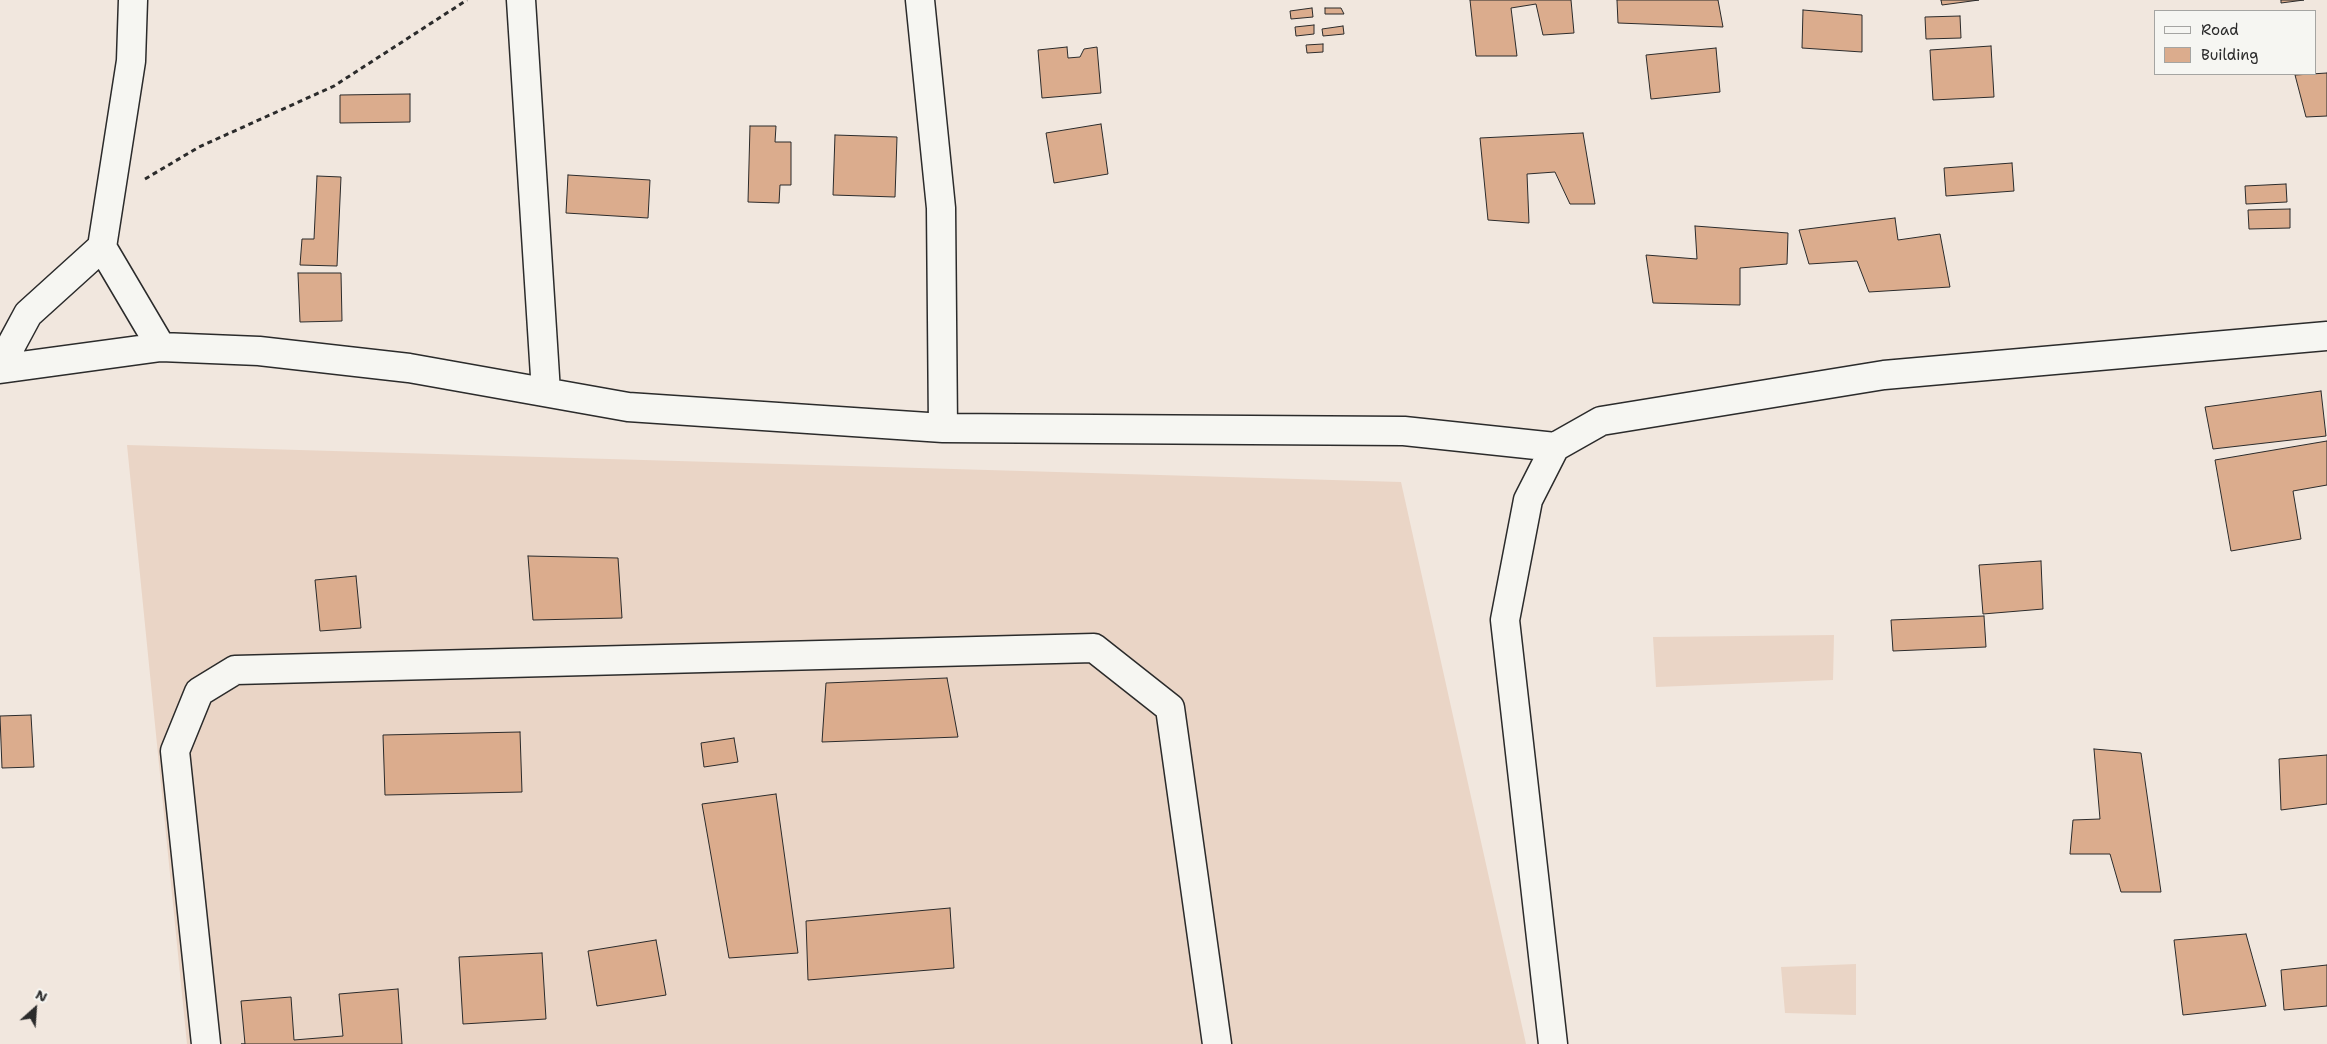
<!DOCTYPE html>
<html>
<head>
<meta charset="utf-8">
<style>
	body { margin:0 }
	#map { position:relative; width:2327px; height:1044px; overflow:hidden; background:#f1e7de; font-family:"Shantell Sans",sans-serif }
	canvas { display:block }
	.legend { position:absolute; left:2154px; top:10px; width:162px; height:65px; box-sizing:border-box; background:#f6f6f2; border:1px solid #a5a5a2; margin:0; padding:6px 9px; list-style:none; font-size:15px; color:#2b2b2b }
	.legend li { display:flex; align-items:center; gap:10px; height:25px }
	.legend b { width:25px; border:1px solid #a5a5a2 }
	.north { position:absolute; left:10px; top:984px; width:50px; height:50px; -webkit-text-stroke:4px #f6f6f2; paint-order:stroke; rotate:26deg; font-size:14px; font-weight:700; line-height:20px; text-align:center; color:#2b2b2b }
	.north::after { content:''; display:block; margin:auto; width:18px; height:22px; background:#2b2b2b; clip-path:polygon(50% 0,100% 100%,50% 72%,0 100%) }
</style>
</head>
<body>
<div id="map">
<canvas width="2327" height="1044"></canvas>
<ul class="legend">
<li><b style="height:6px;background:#f6f6f2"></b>Road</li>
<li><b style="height:14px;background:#dbac8d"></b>Building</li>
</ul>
<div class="north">N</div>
</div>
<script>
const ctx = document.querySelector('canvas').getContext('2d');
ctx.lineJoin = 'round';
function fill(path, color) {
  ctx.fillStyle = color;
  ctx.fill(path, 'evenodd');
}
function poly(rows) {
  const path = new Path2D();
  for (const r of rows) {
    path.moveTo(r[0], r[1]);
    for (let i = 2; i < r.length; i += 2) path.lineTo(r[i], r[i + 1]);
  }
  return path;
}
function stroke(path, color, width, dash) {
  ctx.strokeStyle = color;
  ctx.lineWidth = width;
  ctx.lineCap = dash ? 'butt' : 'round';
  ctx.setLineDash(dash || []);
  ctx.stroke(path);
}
fill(poly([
	[127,445,1401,482,1526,1044,187,1044],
	[1834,635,1833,680,1656,687,1653,637],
	[1856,964,1856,1015,1785,1013,1781,967]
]), '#ead5c6');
const building = poly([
	[1470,0,1571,0,1574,33,1543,35,1536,4,1511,8,1517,56,1476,56,1470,0],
	[1617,0,1718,0,1723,27,1618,23,1617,0],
	[1941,0,1979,0,1942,5,1941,0],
	[2281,0,2304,0,2281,3,2281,0],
	[1312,8,1313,17,1291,19,1290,11,1312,8],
	[1325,8,1341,8,1344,14,1325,14,1325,8],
	[1803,10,1862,15,1862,52,1802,48,1803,10],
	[1960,16,1961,38,1926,39,1925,17,1960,16],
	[1314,25,1314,34,1296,36,1295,27,1314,25],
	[1343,26,1344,34,1323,36,1322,29,1343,26],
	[1323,44,1323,52,1307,53,1306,45,1323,44],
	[1991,46,1994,97,1933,100,1930,50,1991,46],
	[1067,47,1068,58,1080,57,1084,49,1097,47,1101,93,1042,98,1038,50,1067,47],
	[1716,48,1720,92,1651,99,1646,55,1716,48],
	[2327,73,2327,116,2306,117,2295,75,2327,73],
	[410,94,410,122,340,123,340,95,410,94],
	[1101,124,1108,174,1054,183,1046,133,1101,124],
	[750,126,776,126,775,142,791,142,791,185,780,185,779,203,748,202,750,126],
	[1583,133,1595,204,1570,204,1555,172,1527,174,1529,223,1488,220,1480,138,1583,133],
	[835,135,897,137,895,197,833,195,835,135],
	[2012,163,2014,191,1946,196,1944,168,2012,163],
	[568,175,650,180,648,218,566,213,568,175],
	[317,176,341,177,337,266,300,265,302,239,314,239,317,176],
	[2286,184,2287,202,2246,204,2245,186,2286,184],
	[2290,209,2290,228,2249,229,2248,210,2290,209],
	[1895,218,1898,240,1940,234,1950,287,1869,292,1857,261,1809,264,1799,230,1895,218],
	[1695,226,1788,233,1787,264,1740,268,1740,305,1653,303,1646,255,1697,259,1695,226],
	[298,273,341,273,342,321,300,322,298,273],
	[2321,391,2326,436,2213,449,2205,407,2321,391],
	[2327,441,2327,485,2293,491,2301,539,2231,551,2215,460,2327,441],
	[528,556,618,558,622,618,533,620,528,556],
	[2041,561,2043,609,1983,614,1979,565,2041,561],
	[356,576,361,628,320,631,315,580,356,576],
	[1984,616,1986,647,1893,651,1891,620,1984,616],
	[947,678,958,737,822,742,826,683,947,678],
	[31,715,34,767,2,768,0,716,31,715],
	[520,732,522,792,385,795,383,735,520,732],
	[734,738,738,762,704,767,701,743,734,738],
	[2094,749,2141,753,2161,892,2121,892,2110,854,2070,854,2073,820,2100,819,2094,749],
	[2327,755,2327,804,2281,810,2279,759,2327,755],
	[776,794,798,953,729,958,702,804,776,794],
	[950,908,954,968,808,980,806,921,950,908],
	[2246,934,2266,1006,2183,1015,2174,940,2246,934],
	[656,940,666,995,597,1006,588,951,656,940],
	[542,953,546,1019,463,1024,459,957,542,953],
	[2327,965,2327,1006,2284,1010,2281,970,2327,965],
	[398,989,402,1044,241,1044,245,1044,241,1001,291,997,294,1040,343,1036,339,994,398,989]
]);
fill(building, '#dbac8d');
stroke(building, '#2b2b2b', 1);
const street = poly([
	[521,0,546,392],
	[920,0,941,208,943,428],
	[102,247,161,347],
	[0,366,28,314,102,247,131,61,133,0],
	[0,369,161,347,259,351,409,368,628,407,943,428,1404,431,1555,447],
	[206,1044,175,751,199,692,235,670,1094,648,1170,708,1217,1044],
	[1553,1044,1505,620,1528,500,1555,447,1601,421,1884,375,2327,336]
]);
stroke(street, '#2b2b2b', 31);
stroke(poly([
	[145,179,199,147,334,86,467,0]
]), '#2b2b2b', 3, [5, 4]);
stroke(street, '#f6f6f2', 28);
</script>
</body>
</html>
